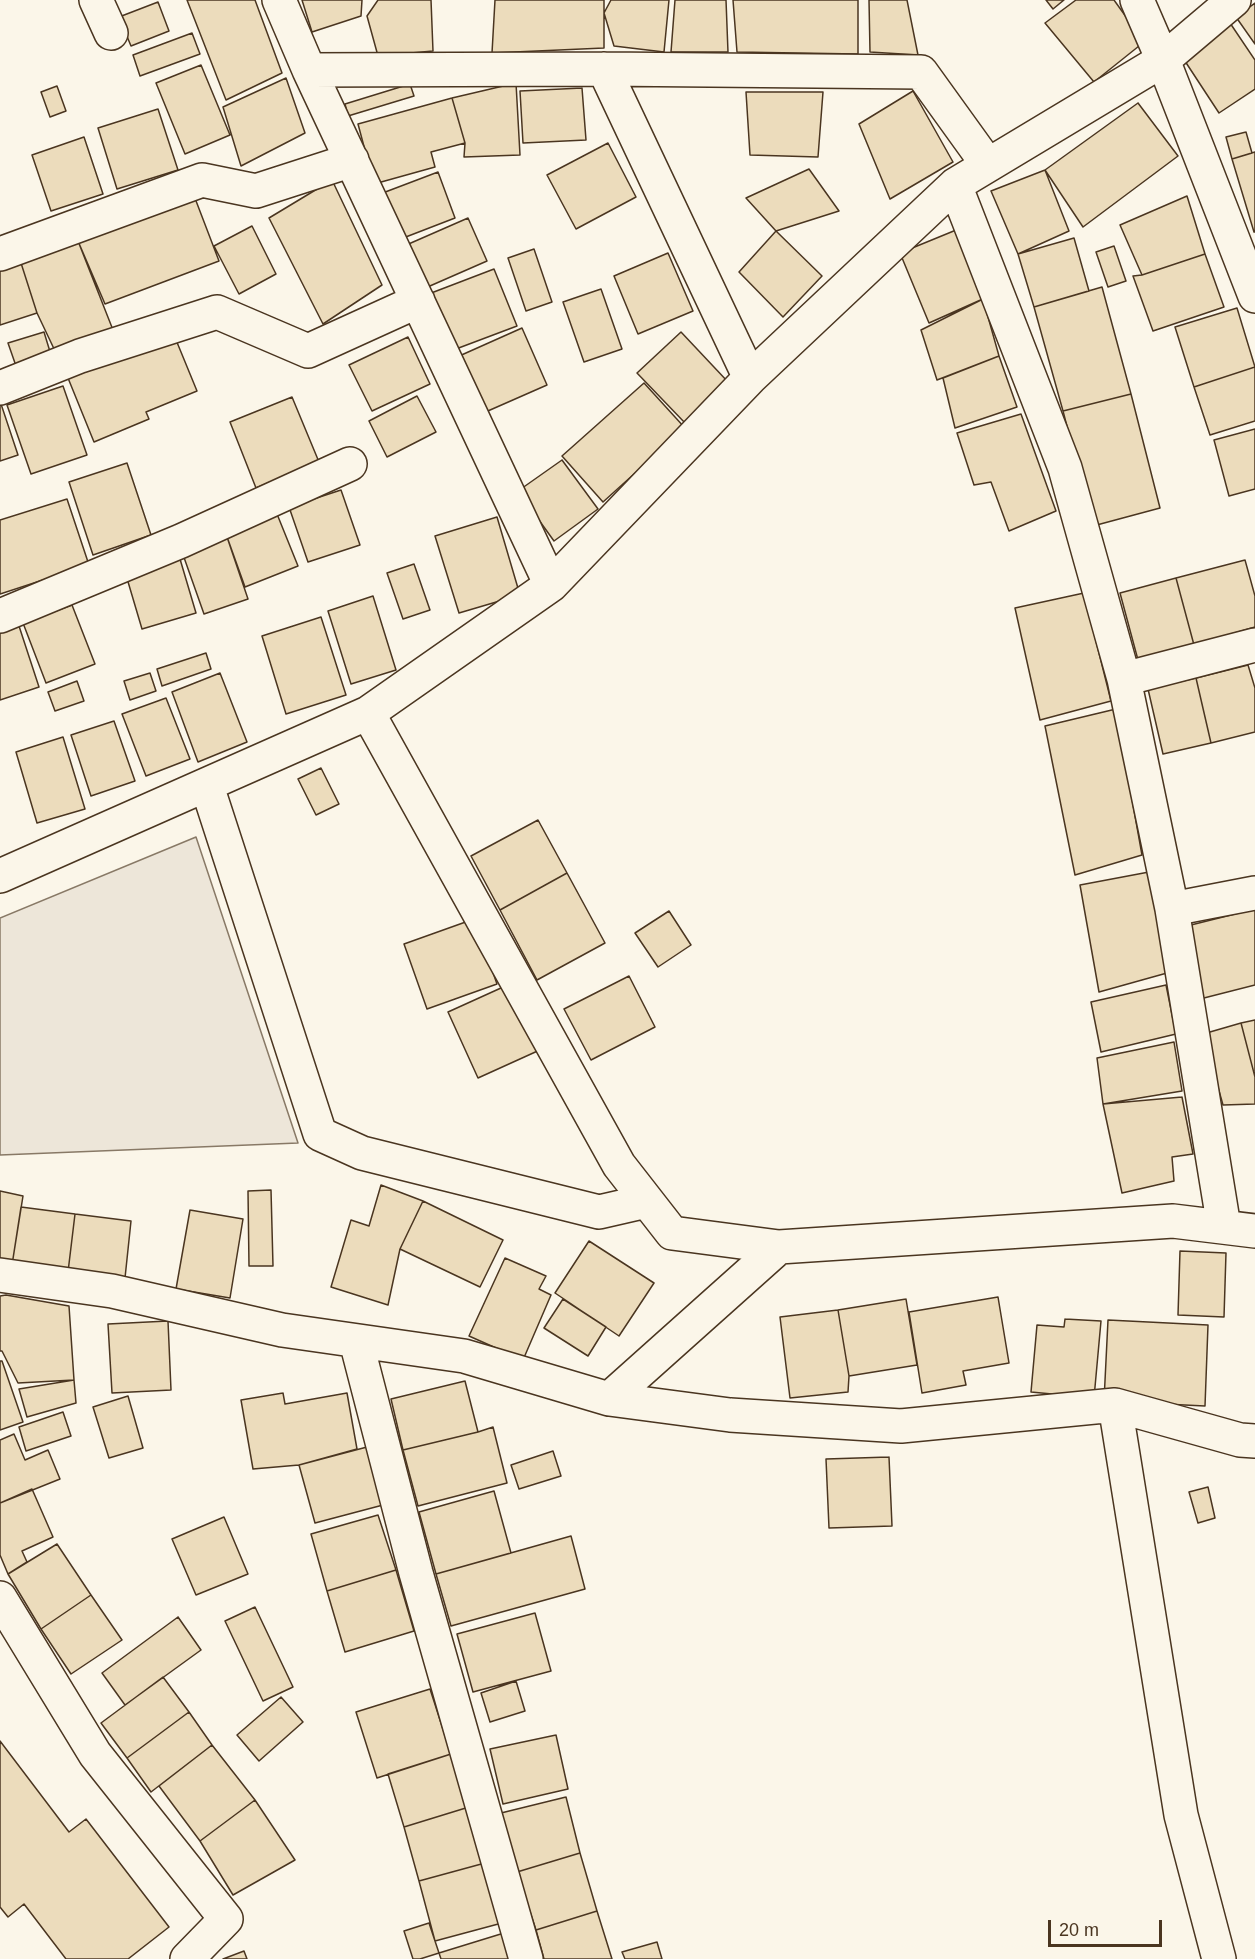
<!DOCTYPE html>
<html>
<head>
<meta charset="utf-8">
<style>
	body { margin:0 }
	#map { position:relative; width:1255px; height:1959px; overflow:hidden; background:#fbf6e9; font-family:Helvetica,sans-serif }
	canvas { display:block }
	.scale { position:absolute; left:1048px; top:1920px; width:114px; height:27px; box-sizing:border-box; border:3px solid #4a3520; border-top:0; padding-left:8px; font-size:18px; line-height:21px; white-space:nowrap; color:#4a3520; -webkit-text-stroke:4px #fbf6e9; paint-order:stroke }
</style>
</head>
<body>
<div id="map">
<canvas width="1255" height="1959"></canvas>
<div class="scale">20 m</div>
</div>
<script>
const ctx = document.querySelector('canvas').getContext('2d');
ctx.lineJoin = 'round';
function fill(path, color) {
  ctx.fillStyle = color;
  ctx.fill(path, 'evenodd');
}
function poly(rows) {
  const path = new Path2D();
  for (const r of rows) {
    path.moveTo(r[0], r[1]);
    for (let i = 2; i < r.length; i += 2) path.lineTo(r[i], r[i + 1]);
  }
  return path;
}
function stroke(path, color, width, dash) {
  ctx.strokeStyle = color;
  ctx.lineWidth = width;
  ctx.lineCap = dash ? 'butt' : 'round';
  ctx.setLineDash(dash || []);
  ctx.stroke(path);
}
const green = poly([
	[196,837,298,1143,0,1155,0,918,196,837]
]);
fill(green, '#ede6d9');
stroke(green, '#887966', 1.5);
const building = poly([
	[187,0,255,0,282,73,226,100,187,0],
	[302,0,362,0,361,16,312,32,302,0],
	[378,0,431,0,433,51,378,56,367,16,378,0],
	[495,0,604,0,604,48,492,53,495,0],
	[611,0,669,0,664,52,614,46,604,13,611,0],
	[675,0,726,0,728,52,671,52,675,0],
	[733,0,858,0,858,54,737,52,733,0],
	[869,0,907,0,918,55,870,52,869,0],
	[1046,0,1064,0,1053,9,1046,0],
	[1076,0,1114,0,1144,42,1094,82,1045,23,1076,0],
	[158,2,169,31,131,46,119,17,158,2],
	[1255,3,1255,44,1236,17,1255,3],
	[1228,20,1255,60,1255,89,1219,113,1179,52,1228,20],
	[192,33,200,54,140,76,133,55,192,33],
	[201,65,230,135,185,154,156,83,201,65],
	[286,78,305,133,241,166,223,107,286,78],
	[516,83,520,155,464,157,465,143,452,98,516,83],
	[410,84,414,96,348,116,345,104,410,84],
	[57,86,66,111,50,117,41,92,57,86],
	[582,88,586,140,523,143,520,91,582,88],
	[913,91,953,162,890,199,859,124,913,91],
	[746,92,823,92,818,157,750,155,746,92],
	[452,98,465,143,431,152,435,167,374,184,358,124,452,98],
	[1138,103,1178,156,1083,227,1045,170,1138,103],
	[158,109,178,170,117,189,98,128,158,109],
	[1246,132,1252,153,1232,159,1226,137,1246,132],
	[84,137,103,194,51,211,32,155,84,137],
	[608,143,636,197,576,229,547,175,608,143],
	[1255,152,1255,232,1254,232,1232,159,1255,152],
	[809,169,839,211,776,231,746,198,809,169],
	[1045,170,1069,231,1018,254,991,191,1045,170],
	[438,172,455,218,398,240,380,194,438,172],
	[332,180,382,285,323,324,269,218,332,180],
	[193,193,219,261,105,304,78,241,193,193],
	[1187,196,1205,254,1142,275,1120,225,1187,196],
	[468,218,487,261,423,289,404,246,468,218],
	[252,226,276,274,239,294,214,246,252,226],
	[961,228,985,298,929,323,900,253,961,228],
	[776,231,822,276,783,317,739,272,776,231],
	[1074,238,1089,291,1034,307,1018,254,1074,238],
	[78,241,113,330,56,353,37,313,21,263,78,241],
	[1114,246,1126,281,1108,287,1096,252,1114,246],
	[534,249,552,302,526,311,508,258,534,249],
	[668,253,693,311,638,334,614,276,668,253],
	[1205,254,1224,307,1153,331,1133,276,1142,275,1205,254],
	[21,263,37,313,0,325,0,270,21,263],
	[494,269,517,326,448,352,426,295,494,269],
	[1102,287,1131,394,1063,411,1034,307,1102,287],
	[601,289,622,349,584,362,563,302,601,289],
	[983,299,999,356,937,380,921,330,983,299],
	[1237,308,1255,367,1194,387,1175,327,1237,308],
	[522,328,547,385,481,414,457,357,522,328],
	[44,332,51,355,16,366,8,343,44,332],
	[681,332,729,383,686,424,637,373,681,332],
	[174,335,197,391,146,412,149,419,94,442,68,378,174,335],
	[408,337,430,384,372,411,349,365,408,337],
	[999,356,1017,407,955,428,943,378,999,356],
	[1255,367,1255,421,1210,435,1194,387,1255,367],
	[644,383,685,428,603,502,562,456,644,383],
	[63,386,87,455,31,474,7,405,63,386],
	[1131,394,1160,508,1093,526,1063,411,1131,394],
	[417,396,436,432,387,457,369,421,417,396],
	[292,397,319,462,256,488,230,422,292,397],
	[0,401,18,455,0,461,0,401],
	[1021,414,1056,511,1009,531,991,482,974,485,957,433,1021,414],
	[1255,429,1255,489,1229,496,1214,440,1255,429],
	[562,460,598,509,554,541,518,491,562,460],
	[127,463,151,535,93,555,69,482,127,463],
	[341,490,360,545,308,562,289,507,341,490],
	[67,499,89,565,0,594,0,520,67,499],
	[277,514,298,566,245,587,226,534,277,514],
	[497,517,520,595,459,613,435,536,497,517],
	[226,534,248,599,204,614,181,549,226,534],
	[180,559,196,613,142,629,126,575,180,559],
	[1245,560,1255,596,1255,627,1194,645,1176,578,1245,560],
	[414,564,430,610,403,619,387,573,414,564],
	[1176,578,1194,645,1138,660,1120,593,1176,578],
	[1084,593,1111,701,1040,720,1015,608,1084,593],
	[373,596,396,670,351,684,328,611,373,596],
	[72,605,95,664,46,683,23,623,72,605],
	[321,617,346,695,286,714,262,636,321,617],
	[19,626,39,687,0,700,0,633,19,626],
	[206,653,211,669,162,686,157,669,206,653],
	[1248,665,1255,688,1255,732,1211,743,1196,678,1248,665],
	[150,673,156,691,130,700,124,681,150,673],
	[220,673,247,742,198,762,172,692,220,673],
	[1196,678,1211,743,1163,754,1148,689,1196,678],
	[77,681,84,701,55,711,48,692,77,681],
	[166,698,190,759,146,776,122,714,166,698],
	[1116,709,1142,855,1075,875,1045,726,1116,709],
	[114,721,135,781,91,796,71,735,114,721],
	[63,737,85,809,37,823,16,752,63,737],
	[321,768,339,804,316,815,298,779,321,768],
	[538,820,567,873,500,910,471,856,538,820],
	[1149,872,1167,973,1099,992,1080,885,1149,872],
	[567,873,605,943,537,980,500,910,567,873],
	[1255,909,1255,985,1200,999,1183,927,1255,909],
	[669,911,691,945,658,967,635,933,669,911],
	[474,919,497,984,427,1009,404,944,474,919],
	[629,976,655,1027,591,1060,564,1009,629,976],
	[512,983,542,1049,478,1078,448,1012,512,983],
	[1166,985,1176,1034,1101,1052,1091,1002,1166,985],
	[1255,1020,1255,1077,1241,1023,1255,1020],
	[1241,1023,1255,1077,1255,1104,1223,1105,1203,1034,1241,1023],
	[1174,1042,1182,1091,1103,1104,1097,1058,1174,1042],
	[1182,1097,1193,1154,1172,1157,1174,1181,1122,1193,1103,1104,1182,1097],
	[381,1185,423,1201,400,1249,388,1305,331,1287,351,1220,369,1226,381,1185],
	[271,1190,273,1266,249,1266,248,1191,271,1190],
	[0,1191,23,1196,12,1265,0,1263,0,1191],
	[423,1201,503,1240,480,1287,400,1249,423,1201],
	[21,1207,75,1214,68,1272,12,1265,21,1207],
	[190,1210,243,1219,230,1298,176,1289,190,1210],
	[75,1214,131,1221,125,1278,68,1272,75,1214],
	[589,1241,654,1283,619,1336,555,1293,589,1241],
	[1180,1251,1226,1253,1224,1317,1178,1315,1180,1251],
	[505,1258,546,1276,539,1289,551,1295,523,1360,469,1336,505,1258],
	[6,1295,69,1306,74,1380,18,1383,2,1351,0,1351,0,1296,6,1295],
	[998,1297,1009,1363,963,1371,966,1385,922,1393,909,1312,998,1297],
	[563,1299,606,1327,588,1356,544,1328,563,1299],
	[906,1299,917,1365,849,1376,838,1310,906,1299],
	[838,1310,849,1376,848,1392,790,1398,780,1317,838,1310],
	[1065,1319,1101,1321,1094,1398,1031,1392,1037,1325,1064,1327,1065,1319],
	[1108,1320,1208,1325,1205,1406,1104,1401,1108,1320],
	[168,1321,171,1390,112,1393,108,1324,168,1321],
	[0,1361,2,1361,23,1422,0,1430,0,1361],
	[74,1380,76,1403,27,1417,19,1389,74,1380],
	[465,1381,478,1432,403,1450,391,1399,465,1381],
	[283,1393,285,1404,347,1393,357,1449,299,1465,253,1469,241,1400,283,1393],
	[128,1396,143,1448,109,1458,93,1407,128,1396],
	[63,1412,71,1436,26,1451,19,1427,63,1412],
	[493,1427,507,1483,418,1506,403,1450,478,1432,493,1427],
	[14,1434,25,1460,48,1450,60,1479,0,1503,0,1440,14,1434],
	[367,1447,383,1505,315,1523,299,1465,367,1447],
	[553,1451,561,1476,519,1489,511,1465,553,1451],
	[889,1457,892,1526,829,1528,826,1459,889,1457],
	[1208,1487,1215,1518,1198,1523,1189,1492,1208,1487],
	[32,1489,53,1537,22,1551,27,1562,8,1574,0,1555,0,1503,32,1489],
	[494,1491,511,1553,436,1574,419,1512,494,1491],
	[378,1515,396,1570,327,1591,311,1534,378,1515],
	[224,1517,248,1574,196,1595,172,1539,224,1517],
	[571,1536,585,1589,451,1626,436,1574,571,1536],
	[57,1544,91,1595,41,1629,8,1574,57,1544],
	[396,1570,414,1631,345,1652,327,1591,396,1570],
	[91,1595,122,1640,71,1674,41,1629,91,1595],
	[255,1607,293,1687,263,1701,225,1621,255,1607],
	[535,1613,551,1671,473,1692,457,1634,535,1613],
	[178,1617,201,1650,125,1705,102,1673,178,1617],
	[163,1677,189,1712,127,1758,101,1723,163,1677],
	[516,1681,525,1711,490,1722,481,1693,516,1681],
	[430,1689,451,1754,377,1778,356,1712,430,1689],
	[281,1697,303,1722,259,1761,237,1735,281,1697],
	[189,1712,212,1745,151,1792,127,1758,189,1712],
	[556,1735,568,1789,503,1804,490,1749,556,1735],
	[0,1741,69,1832,86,1819,169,1927,128,1959,66,1959,24,1904,8,1917,0,1907,0,1741],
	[212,1745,255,1800,200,1841,159,1786,212,1745],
	[451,1754,469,1807,404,1827,388,1774,451,1754],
	[566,1797,580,1853,517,1872,501,1813,566,1797],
	[255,1800,295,1860,233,1895,200,1841,255,1800],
	[469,1807,485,1863,419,1881,404,1827,469,1807],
	[580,1853,597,1911,536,1930,517,1872,580,1853],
	[485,1863,502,1923,435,1941,419,1881,485,1863],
	[597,1911,612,1959,544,1959,536,1930,597,1911],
	[429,1923,439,1953,420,1959,413,1959,404,1931,429,1923],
	[504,1933,512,1959,441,1959,439,1953,504,1933],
	[657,1942,662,1959,625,1959,622,1952,657,1942],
	[244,1951,247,1959,223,1959,244,1951]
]);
fill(building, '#ecdcbc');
stroke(building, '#4a3520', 1.5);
const minor = poly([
	[96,0,111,33],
	[279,0,309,70,551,585],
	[1137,0,1163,60,1255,296],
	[604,69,750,378],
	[309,70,604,69,921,72,988,165],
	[955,185,1065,468,1124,679,1172,909],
	[0,254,202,180,256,191,352,160],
	[0,388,80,356,217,312,308,351,418,301],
	[0,616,181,541,350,464],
	[1124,679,1255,645],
	[368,713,619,1165,672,1233,779,1247,1173,1221,1255,1231],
	[207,786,320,1134,362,1153,599,1212,647,1201],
	[0,876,368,713,551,585,750,378,955,185,1163,60,1234,0],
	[1224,1227,1172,909,1255,893],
	[0,1275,112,1291,282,1330,464,1356,609,1399,779,1247],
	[356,1341,416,1573,526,1959],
	[609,1399,730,1415,901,1426,1115,1405,1240,1440,1255,1441],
	[1115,1405,1181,1815,1219,1959],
	[0,1598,95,1754,226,1919,187,1959]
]);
stroke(minor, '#4a3520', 36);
stroke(minor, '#fbf6e9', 33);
</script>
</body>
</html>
